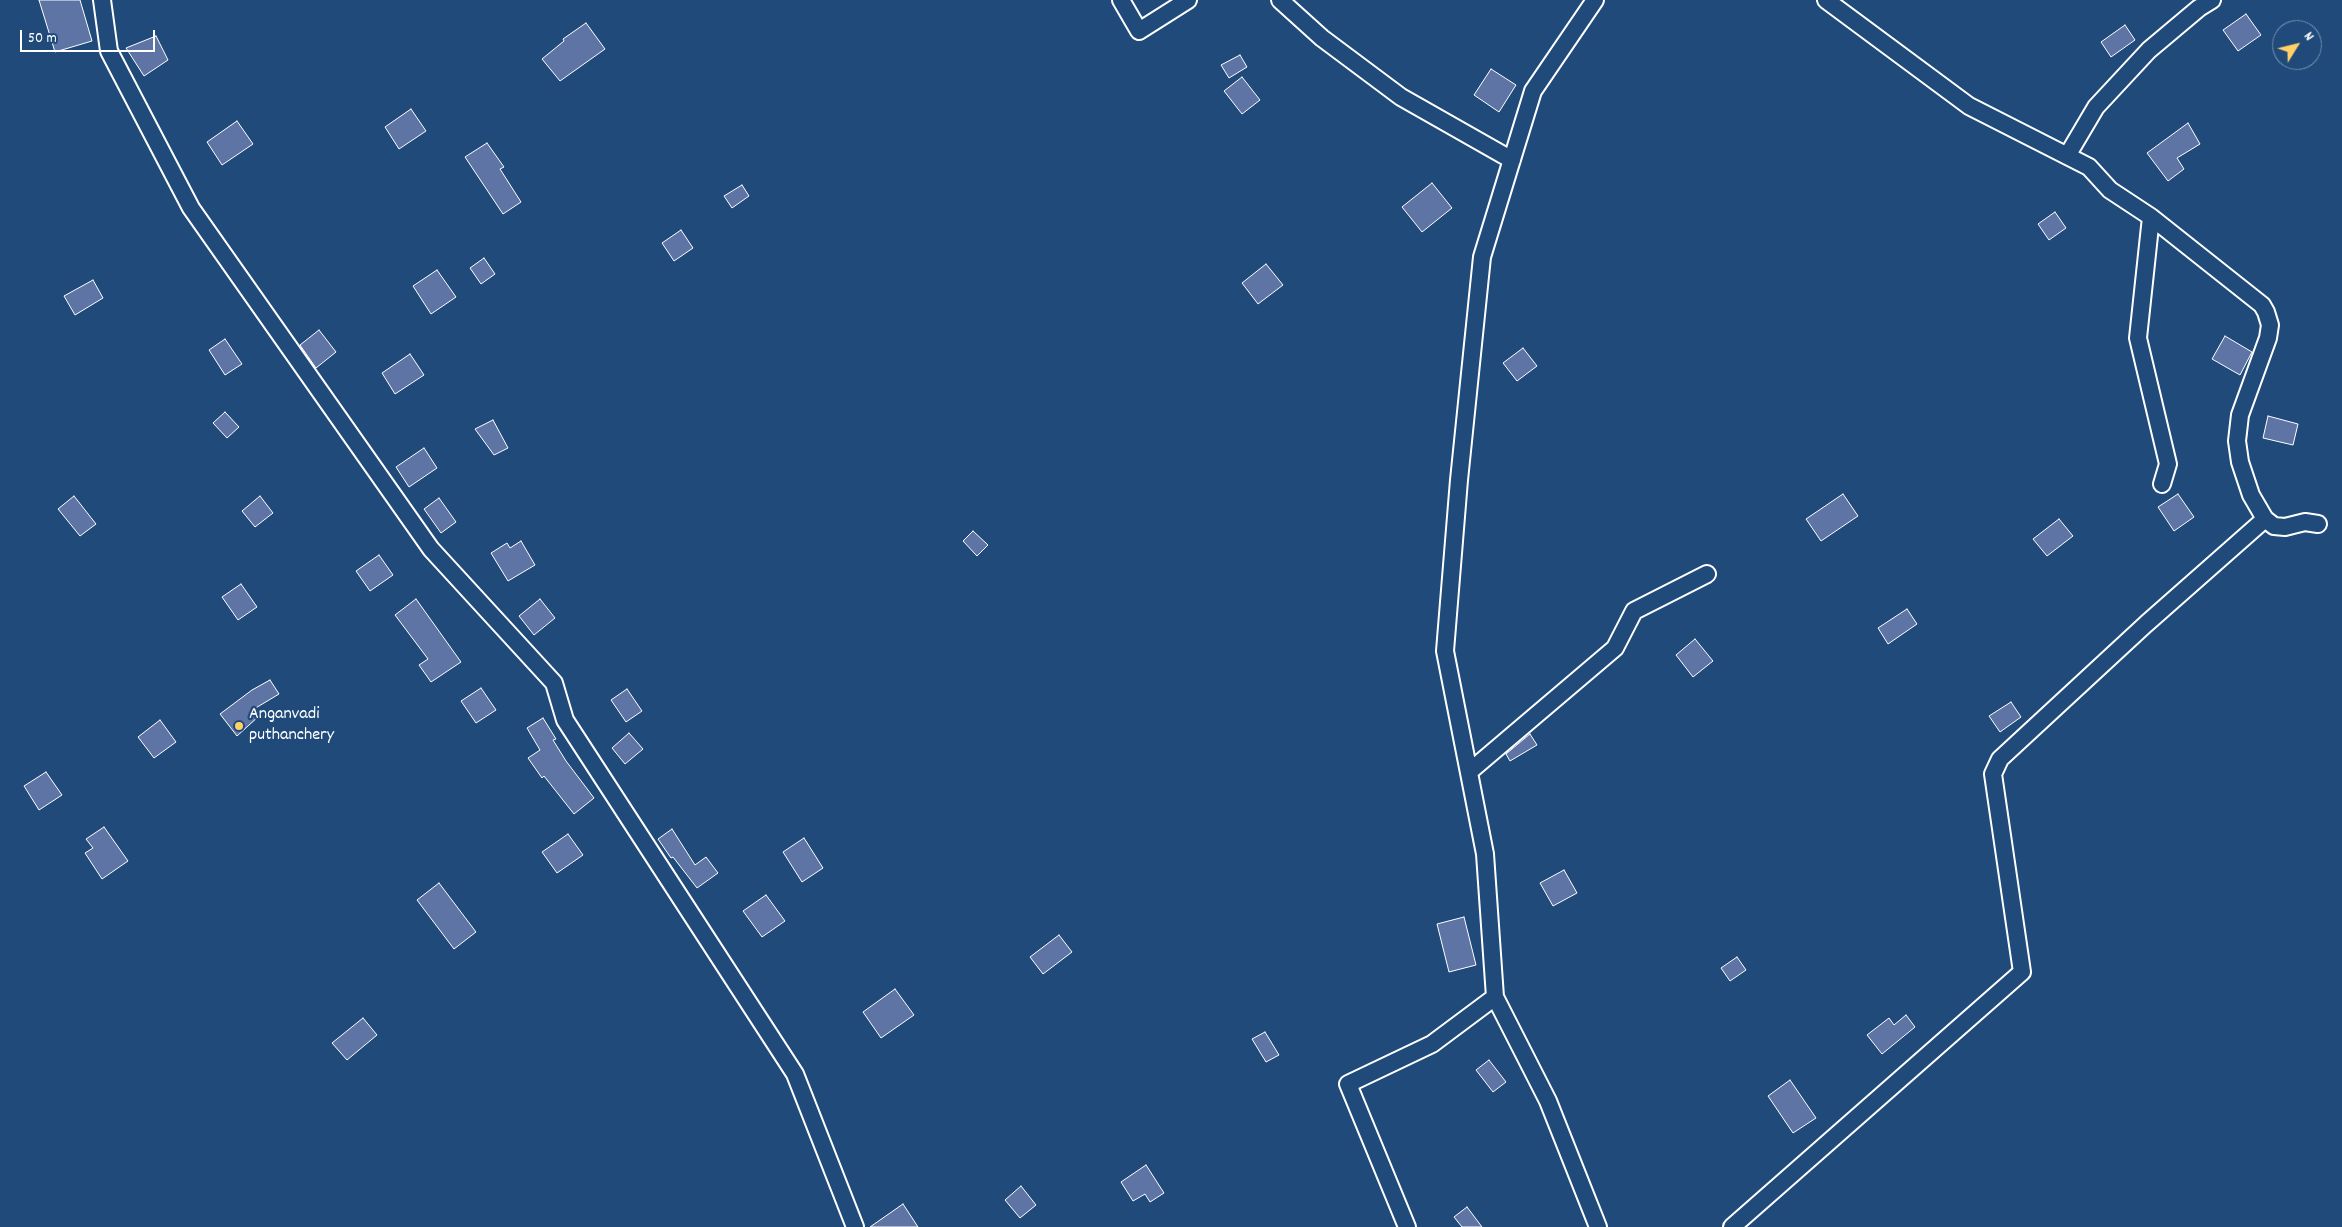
<!DOCTYPE html>
<html>
<head>
<meta charset="utf-8">
<style>
	body { margin:0 }
	#map { position:relative; width:2342px; height:1227px; overflow:hidden; background:#1f4a7a; font-family:Dekko,sans-serif }
	canvas { display:block }
	.north { position:absolute; left:2272px; top:20px; width:50px; height:50px; box-sizing:border-box; background:#1f4a7a; border:1px solid #7992af; border-radius:50%; rotate:54deg; font-size:14px; font-weight:700; line-height:20px; text-align:center; color:#fff }
	.north::after { content:''; display:block; margin:auto; width:18px; height:22px; background:#ffd166; clip-path:polygon(50% 0,100% 100%,50% 72%,0 100%) }
	.scale { position:absolute; left:20px; top:30px; width:135px; height:22px; box-sizing:border-box; border:2px solid #fff; border-top:0; padding-left:6px; font-size:15px; line-height:18px; white-space:nowrap; color:#fff; -webkit-text-stroke:4px #1f4a7a; paint-order:stroke }
</style>
</head>
<body>
<div id="map">
<canvas width="2342" height="1227"></canvas>
<div class="north">N</div>
<div class="scale">50 m</div>
</div>
<script>
const ctx = document.querySelector('canvas').getContext('2d');
ctx.lineJoin = 'round';
function fill(path, color) {
  ctx.fillStyle = color;
  ctx.fill(path, 'evenodd');
}
function poly(rows) {
  const path = new Path2D();
  for (const r of rows) {
    path.moveTo(r[0], r[1]);
    for (let i = 2; i < r.length; i += 2) path.lineTo(r[i], r[i + 1]);
  }
  return path;
}
function stroke(path, color, width, dash) {
  ctx.strokeStyle = color;
  ctx.lineWidth = width;
  ctx.lineCap = dash ? 'butt' : 'round';
  ctx.setLineDash(dash || []);
  ctx.stroke(path);
}
function label(font, color, halo, rows, align = 'center') {
  ctx.font = font + ' Dekko,sans-serif';
  ctx.lineWidth = 4.5;
  ctx.setLineDash([]);
  ctx.textBaseline = 'middle';
  ctx.strokeStyle = halo;
  ctx.fillStyle = color;
  for (const [text, x, y, turn = 0] of rows) {
    ctx.save();
    ctx.translate(x, y);
    ctx.rotate((+turn || 0) * Math.PI / 180);
    ctx.textAlign = isNaN(turn) ? turn : align;
    if (halo) ctx.strokeText(text, 0, 0);
    ctx.fillText(text, 0, 0);
    ctx.restore();
  }
}
const building = poly([
	[39,0,80,0,92,41,55,52,39,0],
	[2246,14,2261,35,2238,51,2223,30,2246,14],
	[586,23,605,49,560,81,542,59,564,41,563,39,586,23],
	[2125,25,2135,40,2111,57,2101,42,2125,25],
	[156,36,168,60,144,76,126,48,156,36],
	[1240,55,1247,67,1229,78,1221,65,1240,55],
	[1491,69,1516,85,1499,112,1474,95,1491,69],
	[1242,77,1260,100,1242,114,1224,91,1242,77],
	[411,109,426,131,399,149,385,127,411,109],
	[237,121,253,144,222,165,207,142,237,121],
	[2188,123,2200,144,2177,158,2184,169,2168,181,2147,153,2188,123],
	[487,143,504,167,500,169,521,202,503,214,465,157,487,143],
	[1432,183,1452,208,1422,232,1402,207,1432,183],
	[742,185,749,196,732,208,724,196,742,185],
	[2055,212,2066,228,2049,240,2038,224,2055,212],
	[681,230,693,248,674,261,662,243,681,230],
	[484,258,495,274,481,284,470,268,484,258],
	[1266,264,1283,285,1258,304,1242,283,1266,264],
	[437,270,456,297,431,314,413,286,437,270],
	[93,280,103,298,75,315,64,296,93,280],
	[319,330,336,352,316,368,300,345,319,330],
	[2225,336,2252,352,2240,375,2212,359,2225,336],
	[225,339,242,364,225,375,209,350,225,339],
	[1523,348,1537,366,1517,381,1503,363,1523,348],
	[410,354,424,375,395,394,382,373,410,354],
	[225,412,239,427,227,438,213,423,225,412],
	[2268,416,2298,424,2293,445,2263,438,2268,416],
	[493,420,508,448,494,455,475,429,493,420],
	[424,448,437,468,409,487,396,467,424,448],
	[1843,494,1858,516,1821,541,1806,519,1843,494],
	[2178,494,2194,517,2174,531,2158,507,2178,494],
	[74,496,96,524,80,536,58,509,74,496],
	[260,496,273,513,255,527,242,511,260,496],
	[439,498,456,522,441,533,424,509,439,498],
	[2059,519,2073,536,2047,556,2033,539,2059,519],
	[973,531,988,545,977,556,963,541,973,531],
	[521,541,535,565,508,581,491,553,507,543,510,548,521,541],
	[379,555,393,575,370,591,356,571,379,555],
	[241,584,257,607,238,620,222,597,241,584],
	[416,599,461,662,431,682,419,665,428,659,395,615,416,599],
	[540,599,555,618,534,635,519,616,540,599],
	[1907,609,1917,624,1888,644,1878,628,1907,609],
	[1695,639,1713,661,1693,677,1676,655,1695,639],
	[270,680,279,694,254,709,259,716,237,736,220,714,252,690,270,680],
	[481,688,496,710,476,723,461,701,481,688],
	[627,689,642,711,626,722,611,700,627,689],
	[2011,702,2021,717,2000,732,1989,716,2011,702],
	[543,718,556,739,553,740,566,761,594,798,574,814,544,776,542,778,528,758,540,750,527,728,543,718],
	[160,720,176,742,154,758,138,737,160,720],
	[629,733,643,749,625,764,612,748,629,733],
	[1530,734,1537,745,1510,761,1506,754,1530,734],
	[46,772,62,795,39,810,24,786,46,772],
	[104,827,128,861,102,879,85,853,93,848,86,839,104,827],
	[672,829,695,865,706,857,718,873,697,888,673,857,671,858,658,839,672,829],
	[568,834,583,855,557,873,542,852,568,834],
	[804,838,823,868,802,882,783,852,804,838],
	[1564,870,1577,893,1553,906,1540,883,1564,870],
	[439,883,476,932,454,949,417,900,439,883],
	[766,895,785,921,762,937,743,911,766,895],
	[1464,917,1476,965,1449,972,1437,924,1464,917],
	[1059,935,1072,952,1043,974,1030,957,1059,935],
	[1737,957,1746,970,1730,981,1721,968,1737,957],
	[895,989,914,1015,881,1038,863,1012,895,989],
	[1906,1015,1915,1027,1882,1054,1867,1035,1889,1018,1894,1025,1906,1015],
	[363,1018,377,1035,347,1060,332,1043,363,1018],
	[1265,1032,1279,1055,1266,1062,1252,1039,1265,1032],
	[1489,1060,1506,1082,1493,1092,1476,1070,1489,1060],
	[1790,1080,1816,1118,1793,1133,1768,1096,1790,1080],
	[1146,1165,1164,1193,1150,1202,1145,1194,1133,1201,1121,1182,1146,1165],
	[1021,1186,1036,1205,1020,1218,1005,1200,1021,1186],
	[903,1204,918,1227,870,1227,903,1204],
	[1467,1207,1482,1227,1462,1227,1454,1217,1467,1207]
]);
fill(building, '#5d74a4');
stroke(building, '#fff', 1);
const street = poly([
	[102,0,109,51,191,208,431,549,554,683,565,720,795,1074,855,1227],
	[1121,0,1139,31,1188,0],
	[1280,0,1322,38,1401,97,1512,160],
	[1826,0,1969,106,2089,167,2110,190,2151,217,2262,305,2266,312,2270,325,2268,338,2240,415,2237,441,2240,462,2251,495,2265,519,2274,526,2285,527,2305,522,2318,524],
	[2067,156,2096,107,2149,50,2199,8,2212,0],
	[2151,217,2138,338,2168,464,2162,484],
	[1469,772,1615,648,1634,611,1707,574],
	[1495,997,1548,1101,1598,1227],
	[1407,1227,1348,1084,1432,1044,1495,997,1485,854,1445,651,1459,480,1482,257,1533,91,1595,0],
	[1732,1227,2022,972,1993,774,2000,759,2146,624,2265,519]
]);
stroke(street, '#fff', 20);
stroke(street, '#1f4a7a', 16);
for (const [x, y, r, color] of [
	[239,726,5,"#ffd166"]
]) {
  const dot = new Path2D();
  dot.arc(x, y, r, 0, 2 * Math.PI);
  ctx.fillStyle = color;
  ctx.fill(dot);
  stroke(dot, '#1f4a7a', 2);
}
label('18px', '#fff', '#1f4a7a', [
	["Anganvadi",249,716],
	["puthanchery",249,737]
], 'left');
</script>
</body>
</html>
